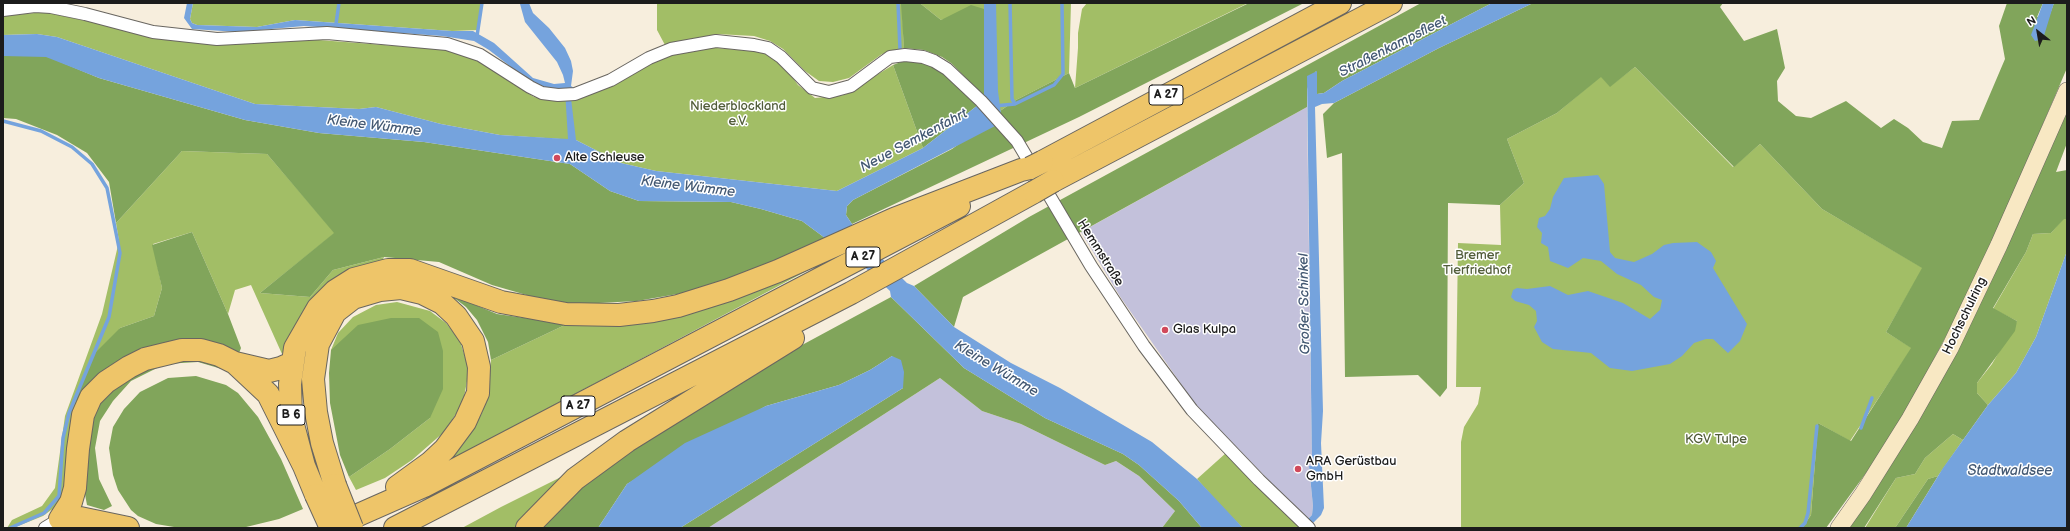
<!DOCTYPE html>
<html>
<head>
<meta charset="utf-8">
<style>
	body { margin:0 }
	#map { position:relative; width:2070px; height:531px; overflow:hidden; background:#f7eedd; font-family:"Balsamiq Sans",sans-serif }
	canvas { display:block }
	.frame { position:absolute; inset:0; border:4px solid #1c1c1c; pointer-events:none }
	.north { position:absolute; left:2018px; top:12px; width:40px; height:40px; -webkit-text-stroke:3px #fff; paint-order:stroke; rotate:329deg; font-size:11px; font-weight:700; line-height:16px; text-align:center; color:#1c1c1c }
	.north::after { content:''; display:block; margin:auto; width:14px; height:18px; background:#1c1c1c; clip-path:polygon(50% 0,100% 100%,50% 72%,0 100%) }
</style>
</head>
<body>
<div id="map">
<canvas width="2070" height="531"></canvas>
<div class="frame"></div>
<div class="north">N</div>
</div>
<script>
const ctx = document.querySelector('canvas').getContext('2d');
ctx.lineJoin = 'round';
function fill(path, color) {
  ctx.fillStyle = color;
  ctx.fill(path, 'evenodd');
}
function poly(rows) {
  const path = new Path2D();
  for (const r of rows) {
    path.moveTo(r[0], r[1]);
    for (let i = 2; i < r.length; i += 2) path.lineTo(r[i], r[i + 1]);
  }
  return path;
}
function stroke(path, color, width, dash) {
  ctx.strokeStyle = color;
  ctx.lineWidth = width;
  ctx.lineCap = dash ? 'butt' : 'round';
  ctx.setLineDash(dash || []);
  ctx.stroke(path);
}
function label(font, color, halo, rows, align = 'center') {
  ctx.font = font + ' "Balsamiq Sans",sans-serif';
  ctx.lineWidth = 3;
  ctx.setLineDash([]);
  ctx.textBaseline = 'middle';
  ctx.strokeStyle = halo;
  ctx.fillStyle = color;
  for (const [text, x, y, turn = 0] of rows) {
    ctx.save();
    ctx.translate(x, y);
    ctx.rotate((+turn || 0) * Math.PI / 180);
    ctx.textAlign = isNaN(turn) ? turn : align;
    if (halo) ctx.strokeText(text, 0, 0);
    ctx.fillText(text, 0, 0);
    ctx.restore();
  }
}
fill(poly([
	[1307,107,1312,466,1309,467,1313,506,1312,515,1307,520,1195,404,1121,298,1081,232],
	[940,378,982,411,1021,424,1105,465,1116,461,1139,476,1175,511,1162,528,708,528]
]), '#c3c1db');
fill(poly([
	[193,3,483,3,479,30,452,31,295,20,257,27,197,25,192,23,190,19],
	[657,3,1071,3,1069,73,1016,100,1000,111,984,96,984,9,941,20,921,4,902,4,904,48,882,54,849,78,833,82,819,81,805,71,783,49,770,41,754,36,717,34,665,45,657,30],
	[1087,3,1248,3,1075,88,1078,48,1078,33,1082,9],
	[45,12,170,39,306,39,449,50,477,60,534,97,557,101,664,56,705,47,763,52,783,64,798,85,815,98,844,95,893,65,923,148,837,191,656,171,621,163,576,140,500,135,441,124,376,107,359,109,255,104,57,37,37,34,3,35,3,16],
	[1635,67,1733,167,1760,144,1822,209,1923,268,1886,332,1912,348,1850,441,1818,423,1811,515,1802,528,1461,528,1461,442,1464,427,1478,404,1481,387,1456,387,1458,243,1501,245,1500,205,1524,183,1507,139,1557,113,1601,76,1610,86],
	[182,151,267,154,335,233,260,293,310,297,333,270,384,257,381,265,292,339,282,354,251,285,235,290,228,314,192,232,153,244,162,288,154,316,120,328,77,409,69,485,58,505,43,516,13,528,7,528,12,520,42,506,55,488,65,416,102,314,119,241,116,223],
	[2064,218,2067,219,2067,251,2036,337,2016,373,1988,405,1977,393,1977,383,1992,364,2017,321,1993,309,2026,252,2033,234,2051,233],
	[818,265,443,464,468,436,482,413,489,380,491,360,567,324],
	[397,302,430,311,446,323,460,341,469,370,463,403,444,432,412,460,385,478,356,490,349,477,390,449,430,418,331,350,338,333,353,317,376,305],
	[1953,434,1963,440,1938,476,1928,479,1895,528,1865,528,1896,478,1915,474,1925,458],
	[1226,453,1300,527,1243,528,1227,513,1197,479],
	[583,466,518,528,462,528,501,507]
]), '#a2be66');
fill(poly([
	[1249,3,1304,3,1079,117,852,224,846,215,847,206,853,200,952,149,1001,114,1000,111,1016,100,1069,73,1075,88],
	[1421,3,1492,3,1342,81,1324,93,1317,94,1316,71,1307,89,1307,107,963,297,954,327,914,286,1029,217],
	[1533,3,1723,3,1720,7,1744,41,1777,29,1785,68,1777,81,1778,101,1796,116,1811,118,1846,101,1881,128,1894,119,1908,128,1923,142,1942,148,1952,121,1979,120,2005,59,1999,26,2007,3,2043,3,2037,17,2050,14,2054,3,2067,3,2067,68,1977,278,1910,404,1882,451,1826,528,1802,528,1811,515,1818,423,1851,441,1911,348,1886,332,1922,268,1822,209,1760,144,1734,167,1635,67,1610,87,1601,77,1557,113,1507,139,1524,183,1500,205,1448,203,1447,388,1440,397,1418,375,1345,377,1342,153,1327,158,1323,114,1334,103,1439,48],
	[901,4,921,4,941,20,971,5,984,9,984,96,951,63,942,57,924,50,904,48],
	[3,56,46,56,99,78,245,120,319,133,424,142,570,164,610,191,639,201,731,202,761,209,802,221,825,238,765,266,689,292,637,301,561,305,492,285,439,262,384,257,333,270,310,297,260,293,334,233,267,154,182,151,116,223,109,182,87,153,57,135,16,119,3,118],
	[906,60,920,61,947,74,978,105,923,148,893,65],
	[2067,106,2067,143,2056,172,2067,170,2067,219,2064,219,2051,233,2033,234,2026,252,1993,308,2017,321,2015,331,1977,383,1977,393,1988,405,1963,440,1953,434,1925,458,1915,474,1896,478,1864,528,1848,528],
	[192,232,228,314,241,348,238,356,193,340,75,405,80,384,95,353,120,328,154,316,162,288,152,245],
	[449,294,497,314,567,324,491,360,488,342,477,320,466,307],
	[891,297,964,368,1045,418,1123,454,1139,465,1179,501,1202,528,1162,528,1175,511,1139,476,1116,461,1105,465,1021,424,982,411,940,378,708,528,680,528,903,388,892,356,870,370,839,385,766,406,627,484,598,528,539,528,561,504,607,465,778,358],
	[391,318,419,318,438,332,443,351,443,389,430,418,390,449,349,477,340,455,330,403,329,373,331,350,358,325],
	[202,359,232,372,198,362,165,364,131,381,113,401,100,421,95,448,99,479,112,506,104,510,87,505,84,489,89,429,98,401,117,384,143,370,171,360],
	[196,376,226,385,238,393,258,417,281,459,303,509,279,519,242,528,180,528,156,524,138,516,131,510,118,490,113,475,109,448,113,427,124,409,140,392,168,378],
	[1938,476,1906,528,1895,528,1928,479]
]), '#81a55b');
fill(poly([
	[187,3,193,3,190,19,192,23,197,25,257,27,295,20,452,31,473,31,494,43,533,78,554,84,565,83,563,75,557,62,525,22,520,4,529,3,533,13,549,28,565,48,571,61,573,71,571,86,574,88,570,90,576,140,621,163,656,171,837,191,923,148,978,105,984,96,984,3,996,3,998,91,1001,114,997,125,853,200,847,206,846,215,852,224,853,230,907,283,914,286,954,327,1011,363,1060,388,1152,442,1197,479,1243,528,1202,528,1179,501,1139,465,1123,454,1045,418,964,368,891,297,890,291,836,240,825,238,802,221,761,209,731,202,639,201,610,191,570,164,424,142,319,133,245,120,99,78,46,57,3,56,3,35,37,34,57,37,255,104,359,109,376,107,441,124,500,135,568,139,565,90,550,89,528,80,489,50,474,41,442,36,304,26,238,32,192,29,184,18],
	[1492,3,1533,3,1439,48,1334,103,1322,104,1315,107,1323,411,1321,443,1324,508,1321,515,1308,528,1299,528,1312,515,1313,506,1309,466,1312,466,1307,76,1317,71,1317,94,1324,93,1342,81],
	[2043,3,2054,3,2043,39,2035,41,2031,35],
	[1598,175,1604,184,1610,252,1615,258,1634,262,1652,254,1664,245,1673,243,1697,242,1711,252,1716,261,1713,268,1747,324,1740,341,1728,353,1713,339,1706,339,1694,343,1682,356,1670,364,1632,371,1610,368,1591,353,1553,349,1542,342,1534,327,1537,321,1536,311,1529,305,1515,301,1511,297,1513,290,1517,288,1527,289,1550,286,1568,295,1588,291,1623,303,1650,319,1660,310,1662,300,1654,297,1641,285,1617,274,1601,261,1583,258,1568,268,1550,261,1548,247,1541,243,1542,233,1537,227,1539,218,1545,216,1550,209,1553,197,1564,178],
	[2067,251,2067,528,1906,528,1943,468,1988,405,2016,373,2036,337],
	[892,356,901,360,904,372,903,388,680,528,598,528,627,484,685,443,766,406,839,385,870,370]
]), '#75a3dd');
stroke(poly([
	[898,3,900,49],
	[1010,3,1012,99,1015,104,1054,85,1063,74,1062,3],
	[336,24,339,3],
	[477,36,482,3],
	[994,106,1015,104],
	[3,121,41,131,72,147,92,164,107,188,120,253,109,317,69,413,63,438,59,496,44,513,10,528],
	[1861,428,1872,398],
	[1800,528,1805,523,1808,513,1817,426]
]), '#75a3dd', 3.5);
const street = poly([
	[3,10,35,6,51,7,85,14,153,32,217,39,327,33,447,44,480,55,530,87,542,93,558,95,575,94,611,80,649,58,671,49,716,41,754,45,768,48,781,57,812,88,829,92,851,86,890,57,905,55,923,57,934,61,947,69,981,101,1017,141,1091,266,1144,346,1192,410,1259,480,1309,528],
	[45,528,60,519]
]);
const secondary = poly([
	[1839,528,1863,494,1910,419,1950,348,1999,245,2067,91]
]);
const highway = poly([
	[1042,162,1340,3],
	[1053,181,1391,3],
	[236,364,268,394,304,466,316,495],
	[304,466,291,417,290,384,295,348,318,308,335,291,354,279,388,270,410,270,501,302,566,314,619,315,653,311,678,306,729,290,778,271,894,219,1021,170,1030,168],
	[335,485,322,443,316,412,313,379,318,344,335,312,353,298,380,290,401,288,422,293,442,303,456,316,473,341,479,367,478,393,465,422,445,449,430,463,397,487],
	[60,519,71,502,75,488,78,449,83,415,91,397,106,382,129,367,145,359,182,350,201,350,219,355,235,363,269,371,281,368,292,363],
	[60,519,80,518,128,528],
	[331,527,424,486,959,206],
	[395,528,851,293,1034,192],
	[527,528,575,479,627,441,793,338]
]);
stroke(street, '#696660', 14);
stroke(secondary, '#696660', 18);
stroke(highway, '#696660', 24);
stroke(street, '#fff', 12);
stroke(secondary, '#f8e8c3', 17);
stroke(highway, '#eec569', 22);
const highwayBridge = poly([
	[1030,168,1042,162],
	[1034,192,1053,181],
	[335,485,352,528],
	[316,495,331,528]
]);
stroke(highwayBridge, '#696660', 24, []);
stroke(highwayBridge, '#eec569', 22);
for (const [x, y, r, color] of [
	[557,158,4,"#d1495b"],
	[1165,330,4,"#d1495b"],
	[1298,469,4,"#d1495b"]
]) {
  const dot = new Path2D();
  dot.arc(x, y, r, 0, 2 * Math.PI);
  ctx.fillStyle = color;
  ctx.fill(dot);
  stroke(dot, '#fff', 1.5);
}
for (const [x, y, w] of [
	[1166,95,34],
	[863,257,34],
	[578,406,34],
	[291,415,28]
]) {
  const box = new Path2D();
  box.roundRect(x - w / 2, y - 10, w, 20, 3);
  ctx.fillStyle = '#fff';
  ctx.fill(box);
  stroke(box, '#1c1c1c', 1);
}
label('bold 12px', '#1c1c1c', null, [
	["A 27",1166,95],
	["A 27",863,257],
	["A 27",578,406],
	["B 6",291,415]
]);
label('13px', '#525d3a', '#fff', [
	["Niederblockland",738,107],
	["e.V.",738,122],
	["Bremer",1477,256],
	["Tierfriedhof",1477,271],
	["KGV Tulpe",1716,440]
]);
label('13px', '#1c1c1c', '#fff', [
	["Alte Schleuse",565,158],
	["Glas Kulpa",1173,330],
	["ARA Gerüstbau",1306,462],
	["GmbH",1306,477]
], 'left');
label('13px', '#1c1c1c', '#fff', [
	["Hemmstraße",1100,253,58],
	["Hochschulring",1965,316,-64]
]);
label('italic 14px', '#445973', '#fff', [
	["Straßenkampsfleet",1393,47,-27],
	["Kleine Wümme",374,126,7],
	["Neue Semkenfahrt",914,141,-28],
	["Kleine Wümme",688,187,7],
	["Großer Schinkel",1305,304,-91],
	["Kleine Wümme",996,369,31],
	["Stadtwaldsee",2010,471]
]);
</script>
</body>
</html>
